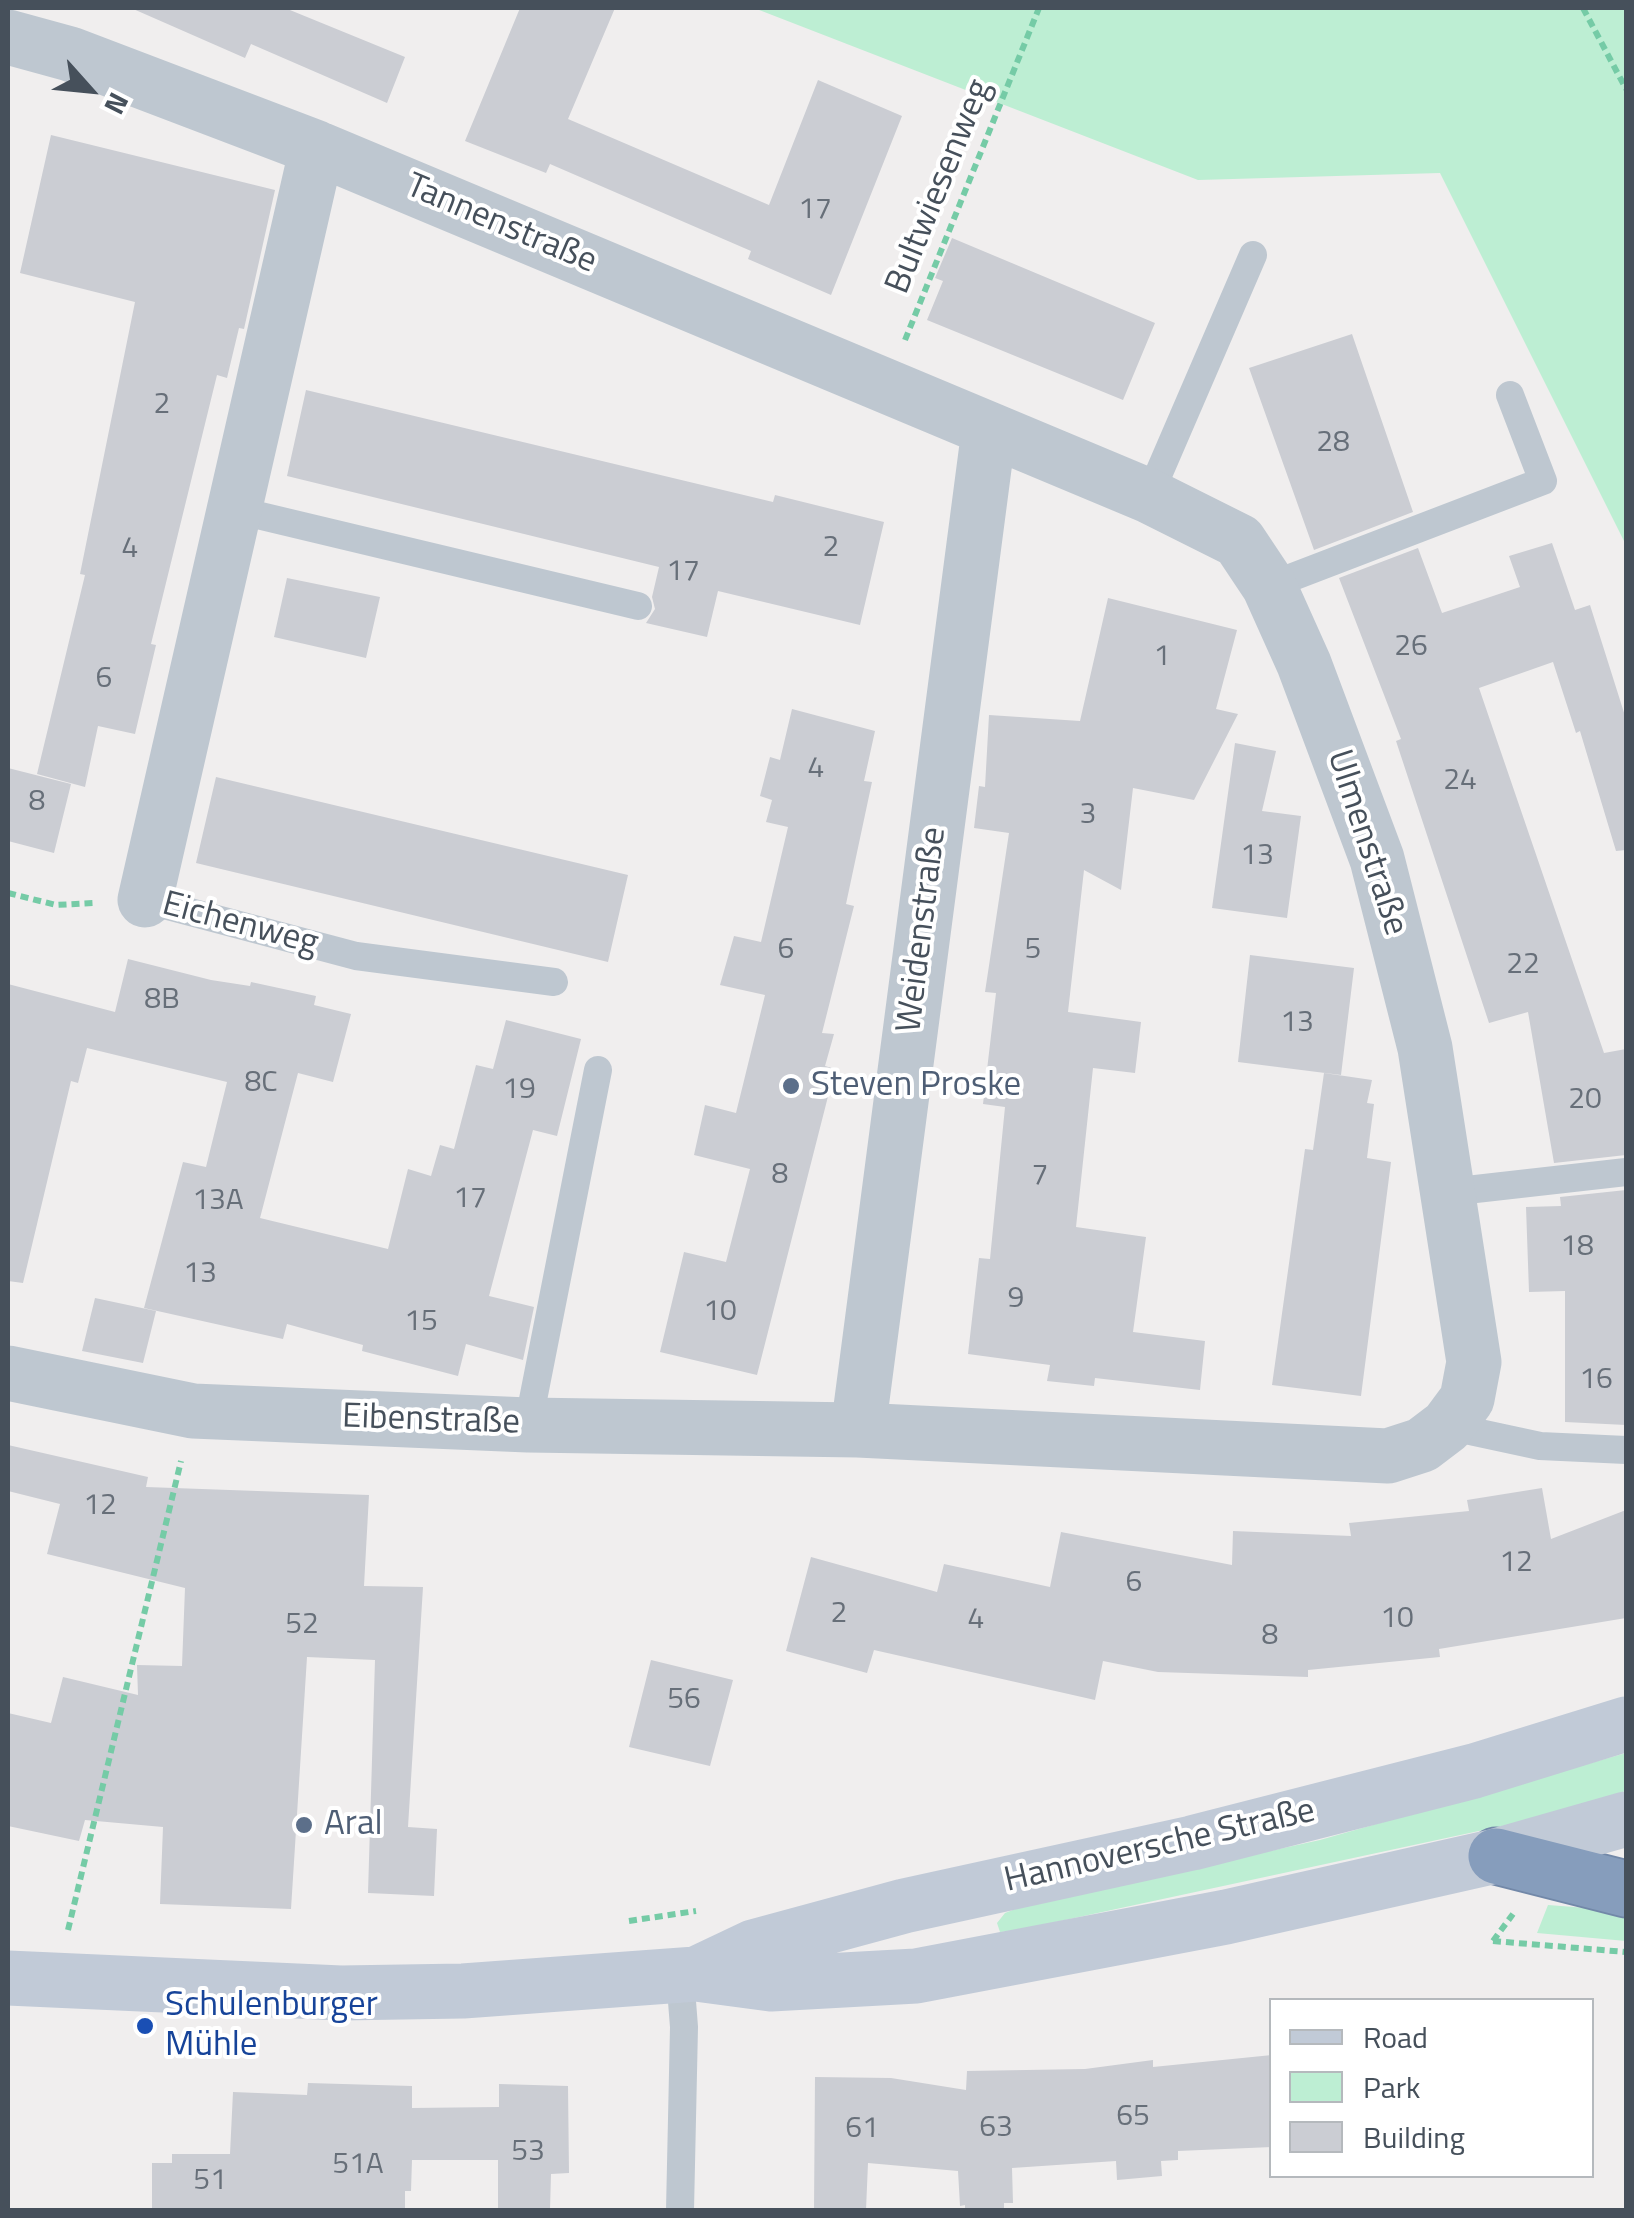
<!DOCTYPE html>
<html>
<head>
<meta charset="utf-8">
<style>
	body { margin:0 }
	#map { position:relative; width:1634px; height:2218px; overflow:hidden; background:#f0eeee; font-family:"Titillium Web",sans-serif }
	canvas { display:block }
	.frame { position:absolute; inset:0; border:10px solid #46505b; pointer-events:none }
	.legend { position:absolute; left:1269px; top:1998px; width:325px; height:180px; box-sizing:border-box; background:#fff; border:2px solid #b5b9bd; margin:0; padding:12px 18px; list-style:none; font-size:30px; color:#46505b }
	.legend li { display:flex; align-items:center; gap:20px; height:50px }
	.legend b { width:50px; border:2px solid #b5b9bd }
	.north { position:absolute; left:40px; top:40px; width:100px; height:100px; -webkit-text-stroke:8px #fff; paint-order:stroke; rotate:117deg; font-size:28px; font-weight:700; line-height:40px; text-align:center; color:#46505b }
	.north::after { content:''; display:block; margin:auto; width:35px; height:45px; background:#46505b; clip-path:polygon(50% 0,100% 100%,50% 72%,0 100%) }
</style>
</head>
<body>
<div id="map">
<canvas width="1634" height="2218"></canvas>
<div class="frame"></div>
<ul class="legend">
<li><b style="height:12px;background:#c1cad7"></b>Road</li>
<li><b style="height:28px;background:#bdeed3"></b>Park</li>
<li><b style="height:28px;background:#cbcdd3"></b>Building</li>
</ul>
<div class="north">N</div>
</div>
<script>
const ctx = document.querySelector('canvas').getContext('2d');
ctx.lineJoin = 'round';
function fill(path, color) {
  ctx.fillStyle = color;
  ctx.fill(path, 'evenodd');
}
function poly(rows) {
  const path = new Path2D();
  for (const r of rows) {
    path.moveTo(r[0], r[1]);
    for (let i = 2; i < r.length; i += 2) path.lineTo(r[i], r[i + 1]);
  }
  return path;
}
function stroke(path, color, width, dash) {
  ctx.strokeStyle = color;
  ctx.lineWidth = width;
  ctx.lineCap = dash ? 'butt' : 'round';
  ctx.setLineDash(dash || []);
  ctx.stroke(path);
}
function label(font, color, halo, rows, align = 'center') {
  ctx.font = font + ' "Titillium Web",sans-serif';
  ctx.lineWidth = 8;
  ctx.setLineDash([]);
  ctx.textBaseline = 'middle';
  ctx.strokeStyle = halo;
  ctx.fillStyle = color;
  for (const [text, x, y, turn = 0] of rows) {
    ctx.save();
    ctx.translate(x, y);
    ctx.rotate((+turn || 0) * Math.PI / 180);
    ctx.textAlign = isNaN(turn) ? turn : align;
    if (halo) ctx.strokeText(text, 0, 0);
    ctx.fillText(text, 0, 0);
    ctx.restore();
  }
}
fill(poly([
	[754,8,1626,8,1626,545,1440,173,1198,180],
	[1626,1753,1626,1791,1516,1823,1014,1931,1000,1932,997,1923,1005,1913,1028,1904,1320,1840],
	[1548,1905,1626,1911,1626,1941,1537,1933]
]), '#bdeed3');
fill(poly([
	[131,8,285,8,405,57,387,103,251,44,245,58],
	[520,8,615,8,568,119,769,205,818,80,902,116,831,295,748,259,751,251,550,164,546,173,465,141],
	[51,135,275,190,244,329,239,328,227,378,217,375,151,644,156,645,135,734,98,726,85,787,37,774,85,575,80,574,135,302,20,273],
	[952,238,1155,323,1123,400,927,320,943,281,935,278],
	[1352,334,1413,512,1314,550,1249,368],
	[306,390,773,502,775,495,884,522,860,625,718,591,707,637,646,623,655,609,652,597,659,567,287,476],
	[1552,543,1575,610,1590,605,1626,719,1626,850,1616,851,1580,731,1576,733,1553,662,1479,688,1604,1053,1626,1049,1626,1155,1554,1163,1528,1012,1489,1023,1396,741,1401,739,1339,578,1418,548,1442,613,1520,587,1509,556],
	[287,578,380,597,366,658,274,637],
	[1108,598,1237,630,1216,709,1238,714,1194,800,1133,788,1121,890,1084,870,1068,1012,1141,1022,1135,1073,1093,1068,1076,1227,1146,1237,1133,1332,1205,1341,1200,1390,1095,1378,1094,1386,1047,1381,1050,1365,968,1354,979,1258,990,1259,1005,1107,983,1104,996,993,985,992,1009,833,974,828,979,786,985,787,989,715,1080,721],
	[792,709,875,731,864,781,872,782,846,904,854,906,822,1033,834,1034,825,1066,835,1069,757,1375,660,1352,684,1252,726,1262,750,1169,694,1155,705,1105,736,1113,765,995,720,985,734,936,761,942,788,827,766,822,772,800,760,796,770,757,780,760],
	[1235,743,1276,751,1262,811,1301,816,1287,918,1212,908],
	[8,768,71,784,54,853,8,841],
	[216,777,628,875,608,962,196,863],
	[1250,955,1354,968,1341,1075,1238,1062],
	[128,959,211,980,250,986,251,982,316,996,314,1005,351,1014,333,1082,298,1073,260,1218,388,1249,408,1169,431,1176,440,1145,454,1149,476,1065,493,1069,506,1020,581,1039,557,1136,533,1130,489,1296,534,1307,523,1360,466,1344,458,1376,362,1351,363,1345,287,1324,283,1339,144,1308,183,1162,206,1167,227,1082,87,1048,78,1083,71,1081,23,1283,8,1281,8,984,115,1012],
	[1324,1073,1372,1080,1367,1103,1374,1104,1367,1158,1391,1162,1361,1396,1272,1385,1305,1149,1313,1150],
	[1626,1190,1626,1425,1565,1422,1565,1291,1529,1292,1526,1207,1561,1206,1560,1197],
	[95,1298,156,1311,143,1363,82,1351],
	[8,1445,148,1477,146,1487,369,1495,364,1586,423,1587,408,1827,437,1829,434,1896,368,1893,375,1660,307,1657,291,1909,160,1904,163,1827,85,1820,79,1841,8,1826,8,1713,51,1723,63,1677,138,1695,137,1665,182,1666,185,1588,47,1554,60,1504,8,1491],
	[1542,1488,1551,1539,1626,1510,1626,1618,1439,1649,1440,1657,1308,1670,1308,1677,1158,1672,1103,1661,1095,1700,874,1650,867,1673,786,1651,811,1557,937,1592,944,1564,1050,1587,1061,1532,1232,1565,1233,1531,1351,1536,1349,1523,1469,1511,1467,1500],
	[651,1660,733,1680,710,1766,629,1747],
	[1272,2055,1272,2147,1178,2151,1178,2160,1161,2161,1162,2176,1117,2180,1116,2161,1012,2168,1013,2203,1004,2203,1004,2210,965,2210,965,2205,960,2206,958,2171,868,2163,866,2210,814,2210,815,2077,891,2078,966,2090,967,2071,1085,2069,1153,2060,1153,2067],
	[308,2083,412,2086,412,2108,499,2107,499,2084,568,2086,569,2173,551,2174,550,2210,498,2210,498,2160,412,2160,411,2191,405,2191,405,2210,152,2210,152,2163,172,2163,172,2154,230,2154,233,2092,307,2095]
]), '#cbcdd3');
const motorway = poly([
	[1496,1856,1626,1889]
]);
stroke(motorway, '#7288a8', 59);
stroke(poly([
	[1583,8,1626,89],
	[905,340,1039,8],
	[8,893,56,905,93,903],
	[629,1921,696,1911],
	[68,1930,181,1461],
	[1493,1941,1513,1914],
	[1493,1941,1626,1952]
]), '#75cba6', 6, [8, 5]);
stroke(poly([
	[1149,496,1253,255],
	[236,510,638,606],
	[1269,586,1543,481,1510,395],
	[145,900,356,956,554,982],
	[1449,1192,1626,1172],
	[528,1425,598,1070],
	[1447,1426,1540,1446,1626,1450],
	[680,1976,684,2027,680,2210]
]), '#bec7d0', 28);
stroke(poly([
	[8,37,70,54,317,148,1149,496,1239,541,1269,586,1304,664,1377,859,1425,1048,1474,1362,1467,1399,1447,1426,1422,1445,1388,1456,858,1430,528,1425,193,1411,8,1373],
	[145,900,317,148],
	[858,1430,989,430]
]), '#bec7d0', 55);
stroke(poly([
	[696,1974,753,1947,904,1906,1192,1843,1474,1771,1626,1724],
	[8,1978,341,1993,463,1991,696,1974,771,1984,916,1976,1226,1917,1496,1856,1626,1819]
]), '#c1cad7', 55);
stroke(motorway, '#869dbc', 55);
for (const [x, y, r, color] of [
	[791,1086,10,"#5c6f8a"],
	[304,1825,10,"#5c6f8a"],
	[145,2026,10,"#1a4fb4"]
]) {
  const dot = new Path2D();
  dot.arc(x, y, r, 0, 2 * Math.PI);
  ctx.fillStyle = color;
  ctx.fill(dot);
  stroke(dot, '#fff', 4);
}
label('30px', '#676f79', null, [
	["17",815,211],
	["2",162,406],
	["28",1333,444],
	["2",831,549],
	["4",130,550],
	["17",683,573],
	["26",1411,648],
	["1",1162,658],
	["6",104,680],
	["4",816,770],
	["24",1460,782],
	["8",37,803],
	["3",1088,816],
	["13",1257,857],
	["6",786,951],
	["5",1033,951],
	["22",1523,966],
	["8B",162,1001],
	["13",1297,1024],
	["8C",261,1084],
	["19",519,1091],
	["20",1585,1101],
	["8",780,1176],
	["7",1040,1177],
	["17",470,1200],
	["13A",218,1202],
	["18",1577,1248],
	["13",200,1275],
	["9",1016,1300],
	["10",720,1313],
	["15",421,1323],
	["16",1596,1381],
	["12",100,1507],
	["12",1516,1564],
	["6",1134,1584],
	["2",839,1615],
	["10",1397,1620],
	["4",976,1621],
	["52",302,1626],
	["8",1270,1637],
	["56",684,1701],
	["65",1133,2118],
	["63",996,2129],
	["61",862,2130],
	["53",528,2153],
	["51A",358,2166],
	["51",210,2182]
]);
label('35px', '#46505b', '#fff', [
	["Bultwiesenweg",940,187,-68],
	["Tannenstraße",501,225,23],
	["Ulmenstraße",1366,843,72],
	["Eichenweg",240,925,15],
	["Weidenstraße",923,930,-83],
	["Eibenstraße",431,1421,2],
	["Hannoversche Straße",1160,1847,-13]
]);
label('35px', '#4e5e75', '#fff', [
	["Steven Proske",811,1086],
	["Aral",324,1825]
], 'left');
label('35px', '#164399', '#fff', [
	["Schulenburger",165,2006],
	["Mühle",165,2046]
], 'left');
</script>
</body>
</html>
